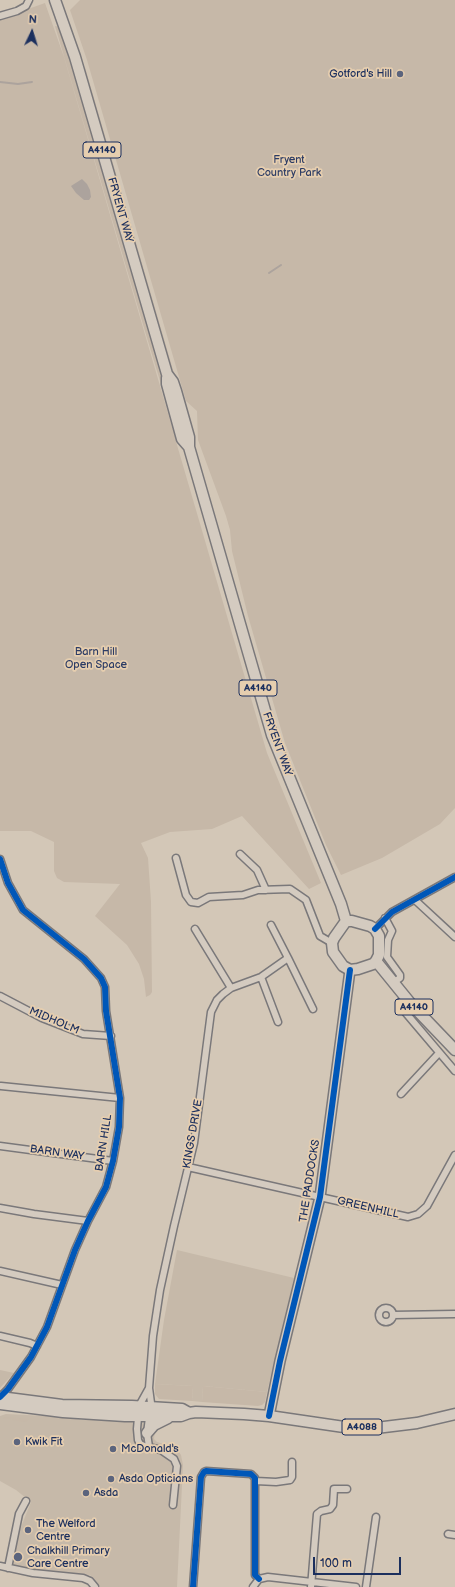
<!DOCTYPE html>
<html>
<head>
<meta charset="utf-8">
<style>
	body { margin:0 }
	#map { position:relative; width:455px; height:1587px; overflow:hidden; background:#d3c7b7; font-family:"Balsamiq Sans",sans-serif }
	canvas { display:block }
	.north { position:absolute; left:12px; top:12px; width:40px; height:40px; -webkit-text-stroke:3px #e6ceaf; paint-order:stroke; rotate:4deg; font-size:11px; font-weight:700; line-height:16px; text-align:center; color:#1b2f5e }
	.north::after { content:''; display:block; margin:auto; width:14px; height:18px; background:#1b2f5e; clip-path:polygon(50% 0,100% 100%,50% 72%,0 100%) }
	.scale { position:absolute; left:313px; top:1557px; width:88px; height:18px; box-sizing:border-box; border:2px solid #1b2f5e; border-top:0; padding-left:5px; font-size:12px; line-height:14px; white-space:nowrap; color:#1b2f5e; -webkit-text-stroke:3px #e6ceaf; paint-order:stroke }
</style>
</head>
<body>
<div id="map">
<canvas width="455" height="1587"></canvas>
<div class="north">N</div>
<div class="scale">100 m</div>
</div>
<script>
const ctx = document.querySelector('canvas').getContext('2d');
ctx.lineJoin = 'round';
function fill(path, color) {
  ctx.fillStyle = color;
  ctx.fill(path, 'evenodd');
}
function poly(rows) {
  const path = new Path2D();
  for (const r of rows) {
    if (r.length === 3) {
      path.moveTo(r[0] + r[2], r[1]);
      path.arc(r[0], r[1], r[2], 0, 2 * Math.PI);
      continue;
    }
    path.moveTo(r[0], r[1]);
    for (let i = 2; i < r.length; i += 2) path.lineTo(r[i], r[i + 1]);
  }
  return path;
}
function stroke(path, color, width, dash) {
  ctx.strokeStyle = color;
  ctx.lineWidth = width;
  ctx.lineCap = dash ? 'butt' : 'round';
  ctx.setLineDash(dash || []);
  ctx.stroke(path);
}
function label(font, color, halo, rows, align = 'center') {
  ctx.font = font + ' "Balsamiq Sans",sans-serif';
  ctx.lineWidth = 3.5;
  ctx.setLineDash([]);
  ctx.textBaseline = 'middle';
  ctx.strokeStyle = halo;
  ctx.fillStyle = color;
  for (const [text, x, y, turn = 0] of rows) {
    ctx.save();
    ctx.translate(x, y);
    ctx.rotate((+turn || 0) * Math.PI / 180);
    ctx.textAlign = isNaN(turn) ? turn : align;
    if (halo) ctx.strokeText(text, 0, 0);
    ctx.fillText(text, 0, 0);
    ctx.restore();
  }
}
fill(poly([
	[177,1250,294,1278,267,1392,203,1386,202,1402,192,1401,193,1386,155,1384,164,1320],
	[0,1370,14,1373,0,1388],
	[6,1414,65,1417,82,1420,110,1420,128,1418,132,1420,135,1424,156,1422,154,1439,157,1442,176,1448,181,1455,183,1465,177,1587,100,1587,90,1575,5,1567,31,1502,16,1490,0,1481,0,1416]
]), '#c6b9a9');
fill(poly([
	[80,0,455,0,455,808,440,824,382,858,341,875,326,845,285,743,248,616,232,551,230,530,226,516,198,440,197,411,186,401,87,60,70,10],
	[45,3,64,57,172,427,174,432,177,445,267,753,321,883,309,889,242,816,212,829,170,832,141,843,148,858,151,902,152,992,150,995,146,997,144,979,139,964,127,945,95,916,120,884,64,882,57,878,54,871,54,842,31,831,0,831,0,19],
	[55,26,60,27,69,53,157,354,167,393,164,394,147,338],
	[85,67,178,387,176,388,83,71],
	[155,1384,193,1386,192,1401,159,1399,155,1394],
	[203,1386,267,1392,265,1402,262,1405,258,1406,202,1402],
	[10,1417,29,1419,25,1422,2,1418]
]), '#c6b8a8');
fill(poly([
	[82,179,87,184,90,190,91,197,89,200,84,200,76,193,71,186]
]), '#aca39d');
stroke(poly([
	[0,82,18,84,32,82],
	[269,273,281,265]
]), '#aca39d', 2);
const street = poly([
	[0,16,17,11,26,6,29,0],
	[240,854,257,870,266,890],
	[176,858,186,895,191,902,198,903,209,897,243,895,258,890,290,889,306,900,320,936,332,943],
	[0,859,8,883,23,910,84,959,101,978,105,987,106,1011,120,1098,119,1127,113,1161,106,1187,88,1221,75,1250,47,1327,31,1357,8,1389,0,1397],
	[415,900,455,937],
	[385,918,392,931,388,940,387,957,400,975,400,978,394,982],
	[195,929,231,988],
	[375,929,392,912,455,877],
	[288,958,313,1009],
	[261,977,278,1022],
	[0,996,42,1018,83,1034,111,1036],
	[411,1004,405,1010,405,1012,455,1071],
	[1,1086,120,1098],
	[401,1094,439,1053],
	[0,1146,113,1161],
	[188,1167,408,1217,418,1214,427,1206,455,1155],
	[0,1208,34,1214,88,1221],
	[0,1271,62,1285],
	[386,1315,7],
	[393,1315,455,1314],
	[0,1336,30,1343,37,1346],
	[149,1388,153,1336,160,1290,174,1226,194,1143,211,1012,217,1000,223,994,231,988,261,977,288,958,271,925],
	[149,1447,147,1433,151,1403,149,1388,139,1406,137,1429,138,1440,140,1444,144,1446,161,1450,174,1459,177,1466,173,1505],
	[256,1481,276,1482,290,1480,292,1477,292,1462],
	[448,1534,455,1535],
	[0,1566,33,1573,83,1578,90,1581,95,1587],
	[8,1568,19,1514,26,1501],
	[193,1587,201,1477,204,1472,206,1471,251,1474,255,1478,255,1575,259,1579],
	[253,1587,259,1579,268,1577,356,1587],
	[311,1587,317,1514,321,1511,330,1509,333,1505,334,1489,347,1489],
	[366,1587,376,1517]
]);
const secondary = poly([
	[269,1416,280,1361,320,1197,350,970]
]);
const primary = poly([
	[55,0,75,57,167,374,173,382,176,391,189,437,189,447,272,735,341,904,346,921],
	[167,378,167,384,182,439,189,447],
	[346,921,352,921,370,926,375,929,379,936,379,955,376,961,373,964,358,969,350,970,343,966,333,952,332,943,334,938,346,921],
	[376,961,411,1004,455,1050],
	[0,1397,62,1405,132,1406,182,1409,189,1413],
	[0,1404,63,1412,125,1416,181,1416,189,1413,196,1412,244,1414,269,1416,344,1427,376,1428,417,1423,455,1414],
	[147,1433,154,1425,168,1418]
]);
stroke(street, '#7a787a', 9);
stroke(secondary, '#7a787a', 12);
stroke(primary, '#7a787a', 13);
stroke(street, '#d4cbc0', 6);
stroke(secondary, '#d4cbc0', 9);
stroke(primary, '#d4cbc0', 10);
stroke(poly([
	[0,859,8,883,23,910,84,959,101,978,105,987,106,1011,120,1098,119,1127,113,1161,106,1187,88,1221,75,1250,47,1327,31,1357,8,1389,0,1397],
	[375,929,392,912,455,877],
	[269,1416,280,1361,320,1197,350,970],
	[193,1587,201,1477,204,1472,206,1471,251,1474,255,1478,255,1575,259,1579]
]), '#0057b8', 6);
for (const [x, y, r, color] of [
	[400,74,4,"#5b647d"],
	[17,1442,4,"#5b647d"],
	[113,1449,4,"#5b647d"],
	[111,1479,4,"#5b647d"],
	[86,1493,4,"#5b647d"],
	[28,1530,4,"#5b647d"],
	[18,1557,5,"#5b647d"]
]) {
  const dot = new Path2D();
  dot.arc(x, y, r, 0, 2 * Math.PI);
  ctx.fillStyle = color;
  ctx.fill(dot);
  stroke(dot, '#e6ceaf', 1.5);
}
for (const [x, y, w] of [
	[102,150,38],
	[258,688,38],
	[414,1007,38],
	[362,1427,40]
]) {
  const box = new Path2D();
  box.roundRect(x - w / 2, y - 8, w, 16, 3);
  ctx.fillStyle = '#e6ceaf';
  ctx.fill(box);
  stroke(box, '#1b2f5e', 1);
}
label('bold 10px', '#1b2f5e', null, [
	["A4140",102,150],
	["A4140",258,688],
	["A4140",414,1007],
	["A4088",362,1427]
]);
label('11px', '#1b2f5e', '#e6ceaf', [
	["Gotford's Hill",392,74,"right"],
	["Kwik Fit",25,1442],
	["McDonald's",121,1449],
	["Asda Opticians",119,1479],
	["Asda",94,1493],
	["The Welford",36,1524],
	["Centre",36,1537],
	["Chalkhill Primary",27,1551],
	["Care Centre",27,1564]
], 'left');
label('11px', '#2c3c65', '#e6ceaf', [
	["Fryent",289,160],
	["Country Park",289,173],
	["Barn Hill",96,652],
	["Open Space",96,665]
]);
label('11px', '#1b2f5e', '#e6ceaf', [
	["FRYENT WAY",120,210,74],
	["FRYENT WAY",277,744,70],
	["MIDHOLM",54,1021,23],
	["KINGS DRIVE",193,1134,-80],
	["BARN HILL",104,1143,-81],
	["BARN WAY",57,1153,8],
	["THE PADDOCKS",310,1181,-81],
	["GREENHILL",368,1208,13]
]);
</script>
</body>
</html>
